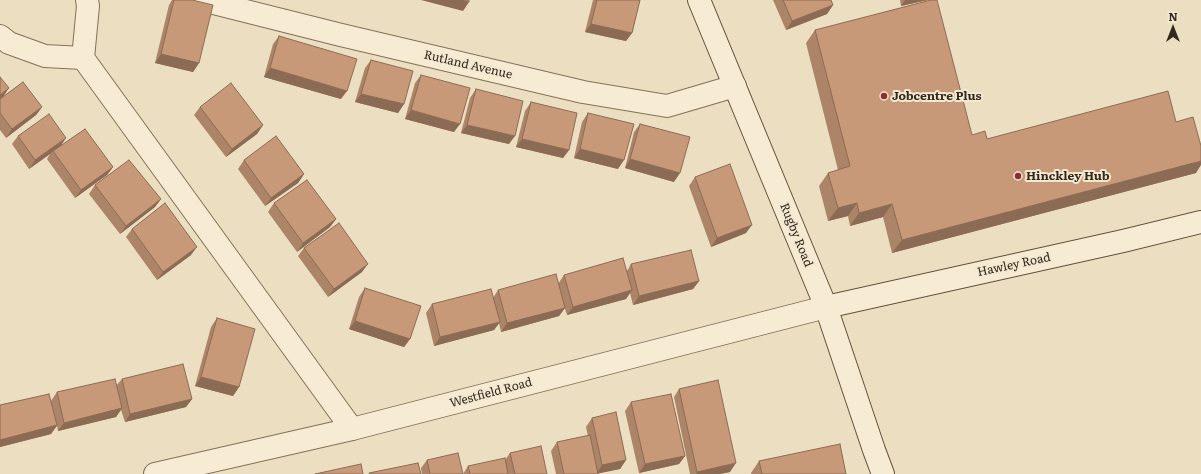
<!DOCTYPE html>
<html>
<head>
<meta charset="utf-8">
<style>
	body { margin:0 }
	#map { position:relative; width:1201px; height:474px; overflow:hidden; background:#ecdfc1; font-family:Literata,serif }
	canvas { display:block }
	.north { position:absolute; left:1153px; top:8px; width:40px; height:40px; -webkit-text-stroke:3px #f3e9d0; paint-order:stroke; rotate:0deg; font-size:11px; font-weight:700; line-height:16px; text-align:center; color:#34281d }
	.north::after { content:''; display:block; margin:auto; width:14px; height:18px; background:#34281d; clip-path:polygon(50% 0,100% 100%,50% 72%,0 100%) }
</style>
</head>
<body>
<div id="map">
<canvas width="1201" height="474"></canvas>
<div class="north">N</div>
</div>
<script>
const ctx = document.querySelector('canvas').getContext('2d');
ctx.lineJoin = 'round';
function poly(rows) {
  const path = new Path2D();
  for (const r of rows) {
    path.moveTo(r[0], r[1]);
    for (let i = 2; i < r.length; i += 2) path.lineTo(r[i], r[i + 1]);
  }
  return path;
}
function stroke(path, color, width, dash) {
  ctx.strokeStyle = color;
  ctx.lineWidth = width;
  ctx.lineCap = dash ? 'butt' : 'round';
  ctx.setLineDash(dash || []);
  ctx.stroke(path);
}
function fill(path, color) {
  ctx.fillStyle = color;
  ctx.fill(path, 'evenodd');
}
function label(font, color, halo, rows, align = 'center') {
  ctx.font = font + ' Literata,serif';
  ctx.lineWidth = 4;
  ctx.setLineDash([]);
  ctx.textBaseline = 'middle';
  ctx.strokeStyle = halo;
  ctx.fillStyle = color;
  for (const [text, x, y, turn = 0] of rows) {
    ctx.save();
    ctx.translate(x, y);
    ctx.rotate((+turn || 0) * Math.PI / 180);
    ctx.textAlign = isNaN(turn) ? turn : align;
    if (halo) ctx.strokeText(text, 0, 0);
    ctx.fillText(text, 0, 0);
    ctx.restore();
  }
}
const minor = poly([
	[87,0,88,6,83,58,352,429],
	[202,0,341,35,583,92,667,106,735,86],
	[0,36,9,43,45,56,83,58]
]);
const tertiary = poly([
	[155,474,352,429,826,307]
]);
const secondary = poly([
	[699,0,826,307,874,450,883,474],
	[826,307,1123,241,1201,222]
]);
stroke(minor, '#847059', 24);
stroke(tertiary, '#847059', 24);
stroke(secondary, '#66513d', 24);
stroke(minor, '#f7ecd3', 22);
stroke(tertiary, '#f7ecd3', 22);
stroke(secondary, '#f7ecd3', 22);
fill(poly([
	[172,0,192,0,199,63,193,72,155,63,169,5],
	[593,0,640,0,632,33,626,41,585,32],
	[773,0,831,0,833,5,827,14,786,30],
	[900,0,928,0,901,6],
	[815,30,972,135,987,139,1176,122,1196,173,892,253,883,217,850,226,848,216,828,221,819,186,828,173,838,170,806,43],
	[279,36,341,99,264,77,273,44],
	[371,60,404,104,398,113,355,102,365,68],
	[421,75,454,132,405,119,415,83],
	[476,89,509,144,461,133,470,98],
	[0,99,42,107,36,115,6,138,0,130],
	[531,102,569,150,563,158,516,147,525,111],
	[200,107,263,125,257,134,226,157,194,115],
	[588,113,618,169,574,158,582,122],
	[640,124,674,182,625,168,634,132],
	[18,136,62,144,113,167,107,175,75,198,47,159,50,154,29,169,12,144],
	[244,160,304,174,298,183,265,206,238,169],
	[695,177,746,233,711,247,689,186],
	[95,185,161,199,155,207,120,234,89,194],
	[274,203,336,219,330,227,297,252,268,212],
	[132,229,191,255,157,280,126,237],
	[304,248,362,272,328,297,298,256],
	[631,264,699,281,693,289,633,305,630,293,626,299,567,315,564,306,565,308,559,316,501,332,499,323,494,330,434,346,426,313,432,304,493,298,498,290,558,284,564,275,627,271],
	[365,288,410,339,404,347,349,329,359,297],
	[217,318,239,387,233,396,195,386,211,327],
	[122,379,192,399,186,407,125,422,121,410,116,417,58,431,57,426,51,434,0,447,0,405,51,401,57,392,116,386],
	[679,389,730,472,720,474,690,474,674,397],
	[631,402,685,456,679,464,639,473,625,411],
	[592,418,626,460,620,469,598,473,598,474,556,474,551,451,557,442,588,436,586,427],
	[510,453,547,474,422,474,421,468,427,460,463,474,468,466,505,460],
	[759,461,846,474,751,474,751,473]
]), '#ac8467');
fill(poly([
	[421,0,460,0,469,2,463,11],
	[905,0,928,0,901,6],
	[833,5,827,14,786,30,792,21],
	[591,24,632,33,626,41,585,32],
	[161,54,199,63,193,72,155,63],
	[270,68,347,91,341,99,264,77],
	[9,88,3,97,0,99,0,95],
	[361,94,404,104,398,113,355,102],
	[42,107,36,115,6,138,12,129],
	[411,110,460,124,454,132,405,119],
	[263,125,257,134,226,157,232,149],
	[467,125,515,136,509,144,461,133],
	[66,138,60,147,53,151,50,154,29,169,35,160],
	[522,139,569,150,563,158,516,147],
	[580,149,624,160,618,169,574,158],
	[630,159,680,173,674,182,625,168],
	[1201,161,1201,165,1196,173,892,253,902,240],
	[113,167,107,175,75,198,81,190],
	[304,174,298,183,265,206,271,198],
	[161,199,155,207,120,234,126,226],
	[857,203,848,216,828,221,838,208],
	[892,204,883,217,850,226,859,213],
	[336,219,330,227,297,252,303,243],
	[752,225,746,233,711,247,717,238],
	[197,247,191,255,157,280,163,272],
	[368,264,362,272,328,297,334,289],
	[699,281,693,289,633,305,639,296],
	[632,290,626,299,567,315,573,307],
	[565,308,559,316,501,332,507,323],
	[355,321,410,339,404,347,349,329],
	[500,322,494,330,434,346,440,337],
	[201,377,239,387,233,396,195,386],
	[192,399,186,407,125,422,130,414],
	[122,408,116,417,58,431,64,423],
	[57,425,51,434,0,447,0,440],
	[685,456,679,464,639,473,645,464],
	[626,460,620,469,596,474,602,465],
	[736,463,730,472,720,474,696,474,697,472]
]), '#8c6b54');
const building = poly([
	[174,0,192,0,213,5,199,63,161,54,174,0],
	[460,0,469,0,469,2,460,0],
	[597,0,640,0,632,33,591,24,597,0],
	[783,0,831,0,833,5,792,21,783,0],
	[931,0,937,0,972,135,985,131,987,139,1168,91,1176,122,1193,117,1201,146,1201,161,902,240,892,204,859,213,857,203,838,208,828,173,850,166,815,30,931,0],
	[279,36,357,59,347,91,270,68,279,36],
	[371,60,413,71,404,104,361,94,371,60],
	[421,75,470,88,460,124,411,110,421,75],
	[0,77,9,88,0,95,0,77],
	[23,82,42,107,12,129,0,113,0,99,23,82],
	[231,83,263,125,232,149,200,107,231,83],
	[476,89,523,101,515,136,467,125,476,89],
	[531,102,577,113,569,150,522,139,531,102],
	[588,113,634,124,624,160,580,149,588,113],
	[49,114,66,138,35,160,18,136,49,114],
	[640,124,690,137,680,173,630,159,640,124],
	[85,129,113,167,81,190,53,151,85,129],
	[276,136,304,174,271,198,244,160,276,136],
	[129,160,161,199,126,226,95,185,129,160],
	[730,164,752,225,717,238,695,177,730,164],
	[307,180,336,219,303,243,274,203,307,180],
	[165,203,197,247,163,272,132,229,165,203],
	[339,223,368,264,334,289,304,248,339,223],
	[691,250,699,281,639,296,631,264,691,250],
	[623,258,632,290,573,307,564,275,623,258],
	[556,274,565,308,507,323,498,290,556,274],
	[365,288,421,306,410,339,355,321,365,288],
	[491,289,500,322,440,337,432,304,491,289],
	[217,318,255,329,239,387,201,377,217,318],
	[183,364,192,399,130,414,122,379,183,364],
	[115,379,122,408,64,423,57,392,115,379],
	[718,380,736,463,697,472,679,389,718,380],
	[49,394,57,425,0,440,0,405,49,394],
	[671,394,685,456,645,464,631,402,671,394],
	[616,412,626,460,602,465,592,418,616,412],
	[590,435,598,474,564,474,557,442,590,435],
	[840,444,846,474,762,474,759,461,840,444],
	[541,446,547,474,515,474,510,453,541,446],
	[458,453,463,474,430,474,427,460,458,453],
	[505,458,508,474,470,474,468,466,505,458],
	[418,463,421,474,369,474,369,473,418,463],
	[361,464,363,474,315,474,361,464]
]);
fill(building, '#c89978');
stroke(building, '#8c6b54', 1);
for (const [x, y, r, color] of [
	[884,96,4,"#902c2d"],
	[1018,176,4,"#902c2d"]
]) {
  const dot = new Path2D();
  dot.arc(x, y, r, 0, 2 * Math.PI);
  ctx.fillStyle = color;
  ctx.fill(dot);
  stroke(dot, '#f3e9d0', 1.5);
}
label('12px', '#34281d', '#f3e9d0', [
	["Rutland Avenue",468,65,13],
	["Rugby Road",796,235,68],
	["Hawley Road",1014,265,-12],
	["Westfield Road",491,393,-15]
]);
label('bold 12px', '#34281d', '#f3e9d0', [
	["Jobcentre Plus",892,96],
	["Hinckley Hub",1026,176]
], 'left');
</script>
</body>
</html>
